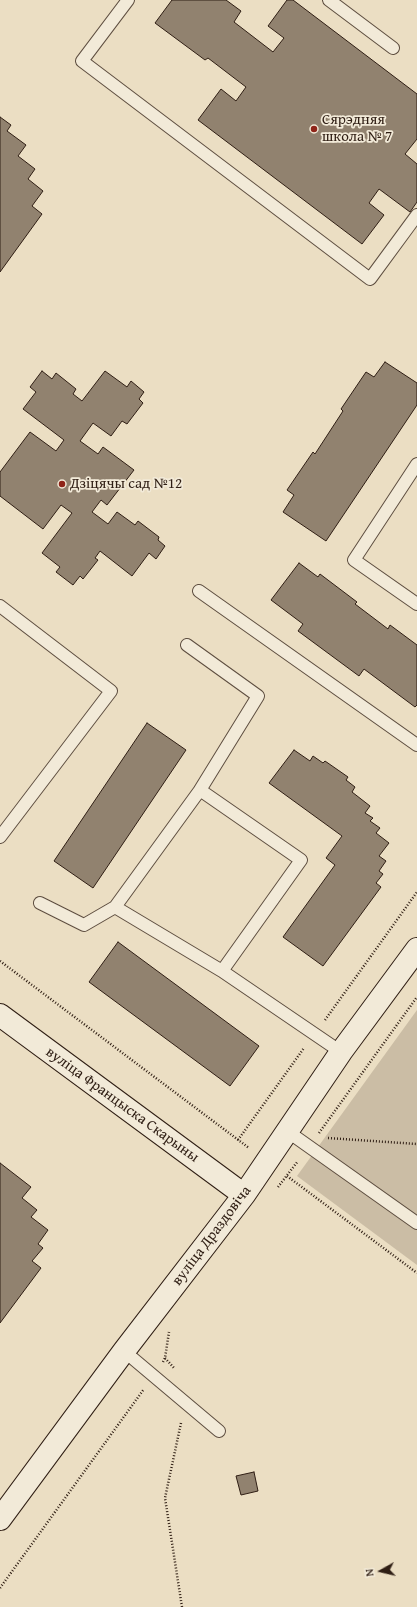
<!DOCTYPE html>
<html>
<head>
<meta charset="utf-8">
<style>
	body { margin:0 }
	#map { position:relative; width:417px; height:1607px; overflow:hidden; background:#ebdec3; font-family:"Gentium Book Plus",serif }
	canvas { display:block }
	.north { position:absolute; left:361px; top:1551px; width:40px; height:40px; -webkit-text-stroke:3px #f2ead8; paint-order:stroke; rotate:262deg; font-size:11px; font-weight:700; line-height:16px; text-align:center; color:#2f1e14 }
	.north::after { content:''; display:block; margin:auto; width:14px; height:18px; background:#2f1e14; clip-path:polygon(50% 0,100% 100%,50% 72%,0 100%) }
</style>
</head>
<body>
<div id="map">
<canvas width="417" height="1607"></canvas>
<div class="north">N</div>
</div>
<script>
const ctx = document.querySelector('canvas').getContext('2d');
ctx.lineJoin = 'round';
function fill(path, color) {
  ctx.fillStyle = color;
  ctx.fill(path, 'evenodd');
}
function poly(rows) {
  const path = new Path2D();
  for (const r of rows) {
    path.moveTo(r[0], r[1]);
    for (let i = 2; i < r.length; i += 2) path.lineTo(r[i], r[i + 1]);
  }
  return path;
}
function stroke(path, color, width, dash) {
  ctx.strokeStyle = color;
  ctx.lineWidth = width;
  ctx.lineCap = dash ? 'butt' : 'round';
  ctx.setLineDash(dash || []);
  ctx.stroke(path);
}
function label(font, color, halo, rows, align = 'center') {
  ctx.font = font + ' "Gentium Book Plus",serif';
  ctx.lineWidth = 3.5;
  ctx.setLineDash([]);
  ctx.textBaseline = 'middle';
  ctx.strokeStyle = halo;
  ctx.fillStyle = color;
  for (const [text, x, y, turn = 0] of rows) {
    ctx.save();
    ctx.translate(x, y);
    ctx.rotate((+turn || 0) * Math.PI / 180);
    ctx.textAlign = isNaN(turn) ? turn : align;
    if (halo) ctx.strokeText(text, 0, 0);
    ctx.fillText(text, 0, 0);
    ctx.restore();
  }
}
fill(poly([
	[417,1010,417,1265,297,1176]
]), '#cbbda5');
const building = poly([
	[172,0,226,0,241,11,234,22,273,52,284,38,268,26,287,0,293,0,417,94,417,139,405,154,417,164,417,202,410,212,379,189,369,203,384,215,362,244,198,120,221,89,236,101,246,87,208,58,205,60,155,23,172,0],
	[0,117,11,125,7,131,26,145,18,156,35,169,28,179,43,191,32,206,42,214,0,272,0,117],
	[385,362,417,383,417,405,326,541,283,512,294,495,287,490,313,452,315,454,343,411,341,409,366,372,374,377,385,362],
	[42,371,52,379,56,373,76,389,73,394,82,401,105,371,127,387,131,381,144,392,139,399,143,403,127,424,122,421,111,436,93,423,80,441,98,454,103,447,134,470,107,505,101,500,92,512,108,524,117,512,135,525,138,521,159,537,158,540,165,546,156,559,149,553,132,576,100,551,95,558,98,560,83,579,80,576,73,585,56,572,60,567,42,553,72,513,61,505,43,529,0,496,0,472,30,432,56,451,64,440,23,409,36,392,30,387,42,371],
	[299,563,318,577,320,574,357,602,355,604,388,629,390,625,417,645,417,705,415,707,364,669,359,676,298,631,303,624,271,600,299,563],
	[147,723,186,750,93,888,54,861,147,723],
	[294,750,310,761,313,756,323,763,325,761,348,777,346,780,355,787,352,792,370,806,365,813,373,818,370,821,380,828,376,833,389,843,379,856,386,861,379,871,383,874,376,883,381,887,323,966,283,937,335,865,326,858,342,836,269,783,294,750],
	[118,942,259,1046,230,1086,89,982,118,942],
	[0,1163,31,1187,22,1198,37,1210,31,1217,48,1230,38,1244,43,1248,32,1261,41,1268,0,1323,0,1163],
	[254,1472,258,1491,241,1495,236,1476,254,1472]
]);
fill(building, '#91826f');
stroke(building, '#2f1e14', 1);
const lane = poly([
	[128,0,82,61,370,279,417,215],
	[329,0,393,48],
	[417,464,354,560,417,604],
	[199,591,417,745],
	[0,606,111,691,0,837],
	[187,645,258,696,200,790,301,860,222,971,115,907,200,790],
	[40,903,84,925,115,907],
	[222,971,341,1052],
	[287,1131,417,1223],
	[124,1351,219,1431]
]);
const secondary = poly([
	[0,1015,244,1195],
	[0,1519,124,1351,244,1195,341,1052,417,949]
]);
stroke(lane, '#5e4e40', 14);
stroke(secondary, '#2f1e14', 24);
stroke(poly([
	[0,961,249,1148],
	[325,1020,417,892],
	[319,1133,417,997],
	[328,1138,417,1144],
	[238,1140,304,1048],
	[287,1176,417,1273],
	[278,1187,298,1161],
	[165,1358,174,1368],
	[163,1362,165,1358,169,1332],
	[181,1423,165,1498,182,1607],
	[0,1588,144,1389]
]), '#2f1e14', 2.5, [1, 2]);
stroke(lane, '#f2ead8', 12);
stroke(secondary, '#f2ead8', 22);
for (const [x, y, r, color] of [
	[314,129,4,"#8f2418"],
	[62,484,4,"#8f2418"]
]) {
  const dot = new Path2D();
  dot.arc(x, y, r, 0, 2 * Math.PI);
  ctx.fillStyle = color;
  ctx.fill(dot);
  stroke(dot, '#f2ead8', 1.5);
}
label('15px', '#2f1e14', '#f2ead8', [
	["Сярэдняя",322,120],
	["школа № 7",322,137],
	["Дзіцячы сад №12",70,484]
], 'left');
label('15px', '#2f1e14', '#f2ead8', [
	["вуліца Францыска Скарыны",122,1105,36],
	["вуліца Драздовіча",212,1236,-53]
]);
</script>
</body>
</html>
